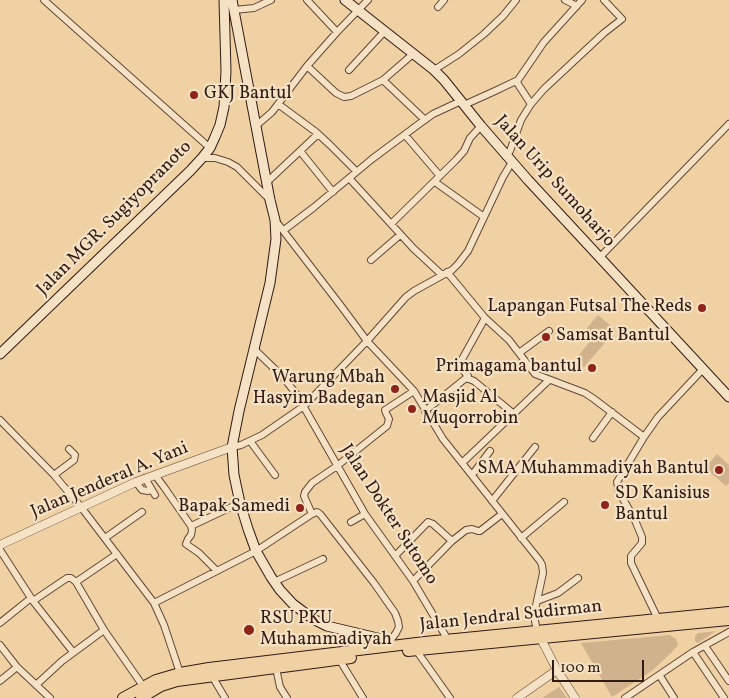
<!DOCTYPE html>
<html>
<head>
<meta charset="utf-8">
<style>
	body { margin:0 }
	#map { position:relative; width:729px; height:698px; overflow:hidden; background:#f0d1a4; font-family:Vollkorn,serif }
	canvas { display:block }
	.scale { position:absolute; left:552px; top:660px; width:92px; height:22px; box-sizing:border-box; border:2px solid #311b14; border-top:0; padding-left:6px; font-size:15px; line-height:18px; white-space:nowrap; color:#311b14; -webkit-text-stroke:4px #f5e1c4; paint-order:stroke }
</style>
</head>
<body>
<div id="map">
<canvas width="729" height="698"></canvas>
<div class="scale">100 m</div>
</div>
<script>
const ctx = document.querySelector('canvas').getContext('2d');
ctx.lineJoin = 'round';
function fill(path, color) {
  ctx.fillStyle = color;
  ctx.fill(path, 'evenodd');
}
function poly(rows) {
  const path = new Path2D();
  for (const r of rows) {
    path.moveTo(r[0], r[1]);
    for (let i = 2; i < r.length; i += 2) path.lineTo(r[i], r[i + 1]);
  }
  return path;
}
function stroke(path, color, width, dash) {
  ctx.strokeStyle = color;
  ctx.lineWidth = width;
  ctx.lineCap = dash ? 'butt' : 'round';
  ctx.setLineDash(dash || []);
  ctx.stroke(path);
}
function label(font, color, halo, rows, align = 'center') {
  ctx.font = font + ' Vollkorn,serif';
  ctx.lineWidth = 4.5;
  ctx.setLineDash([]);
  ctx.textBaseline = 'middle';
  ctx.strokeStyle = halo;
  ctx.fillStyle = color;
  for (const [text, x, y, turn = 0] of rows) {
    ctx.save();
    ctx.translate(x, y);
    ctx.rotate((+turn || 0) * Math.PI / 180);
    ctx.textAlign = isNaN(turn) ? turn : align;
    if (halo) ctx.strokeText(text, 0, 0);
    ctx.fillText(text, 0, 0);
    ctx.restore();
  }
}
fill(poly([
	[598,315,616,330,584,367,575,360,591,340,583,333],
	[717,454,729,465,729,483,726,486,705,468],
	[716,631,698,643,695,641,695,636,698,633],
	[670,635,676,639,678,645,671,653,653,670,612,697,581,643],
	[559,687,567,698,542,698]
]), '#d0b28c');
const minor = poly([
	[44,0,210,148],
	[307,0,337,32],
	[565,0,577,6],
	[438,7,444,0],
	[234,10,254,8,271,0],
	[307,66,336,93,344,97,351,96,383,80,413,54],
	[349,70,384,32],
	[434,70,459,54,484,34,503,16,516,0],
	[383,80,425,120],
	[516,81,531,104],
	[278,104,316,132,330,145,356,171],
	[464,105,495,91,518,80,544,42,582,0],
	[257,125,272,112,307,66,337,32,368,0],
	[405,135,440,176],
	[300,151,333,192],
	[506,156,510,151,521,120,531,104,544,89,604,33,622,19,604,0],
	[202,158,215,158,228,162,237,167,269,199],
	[349,178,413,248,442,275],
	[267,182,318,134],
	[435,182,484,217],
	[275,220,341,306,367,341,414,391,443,439,540,561,542,565,543,573,535,610,535,621,537,631],
	[391,224,456,160,464,151,470,138,481,126],
	[284,230,313,208,372,159,419,124,433,114,461,101],
	[599,257,603,254,729,124],
	[371,260,400,235],
	[447,272,485,318,509,340,535,374,585,393,594,399,644,437],
	[255,350,283,377,297,395,365,514,413,581,448,640],
	[519,353,549,331],
	[468,379,468,376,461,368,460,363,485,318],
	[425,411,466,378,474,381,514,414],
	[0,420,54,475,81,507,154,603,164,625,180,673],
	[593,438,612,412],
	[250,441,275,475],
	[232,447,241,445,262,435,304,406,367,341,406,297,414,291,452,270,458,264,468,251,503,177,512,162],
	[462,463,549,380],
	[54,475,74,460,75,455,69,449],
	[155,475,164,487,191,526,192,530,191,535,188,539,186,544,199,553,217,571],
	[472,475,490,451],
	[145,478,155,495],
	[136,482,142,490,148,491,151,489],
	[492,501,535,447],
	[312,514,317,512,320,514,374,583,395,613,398,621,399,627,396,633,390,641],
	[351,522,365,514],
	[191,526,240,503],
	[105,538,142,512],
	[521,538,564,502],
	[0,550,33,601,73,652],
	[395,556,428,522,433,524,452,541],
	[413,581,452,541,466,530,472,529,478,531,480,531,502,514],
	[76,582,104,630,143,686],
	[274,582,323,559],
	[33,601,67,578,71,578,76,582,117,554],
	[537,601,558,593,578,578],
	[154,603,256,551,312,514,304,496,305,492,312,483,337,466,387,426,389,419,386,413,385,410,414,391],
	[658,619,631,563,631,556,642,543,642,537,634,518,619,492,617,482,644,437,658,417,703,369],
	[0,623,31,598],
	[0,645,17,667,50,698],
	[705,646,729,681],
	[416,650,450,698],
	[693,652,724,698],
	[339,659,363,698],
	[276,668,280,687,287,698],
	[212,676,225,698],
	[660,676,674,698],
	[0,681,17,667],
	[36,685,62,661,104,630],
	[625,698,693,652,729,632]
]);
const tertiary = poly([
	[0,545,136,482,232,447],
	[539,635,557,670,575,698],
	[517,698,557,670]
]);
const secondary = poly([
	[232,0,270,200,275,220,276,239,270,283,239,411,232,447,234,475,240,503,248,529,256,551,271,577,280,590,293,604,313,619,327,626,390,641,391,646],
	[345,0,434,70,444,80,481,126,528,180,729,397],
	[0,354,190,171,202,158,210,148,215,137,220,125,224,107,226,71,224,0]
]);
const primary = poly([
	[408,651,729,620],
	[123,698,156,680,180,673,209,668,425,642,729,612],
	[141,698,161,686,177,681,351,658]
]);
stroke(minor, '#614838', 8);
stroke(tertiary, '#614838', 9);
stroke(secondary, '#311b14', 11);
stroke(primary, '#311b14', 12);
stroke(minor, '#f5e1c4', 6);
stroke(tertiary, '#f5e1c4', 8);
stroke(secondary, '#f5e1c4', 9);
stroke(primary, '#f0d1a4', 10);
for (const [x, y, r, color] of [
	[194,95,5,"#8f2418"],
	[702,308,5,"#8f2418"],
	[546,337,5,"#8f2418"],
	[592,368,5,"#8f2418"],
	[395,389,5,"#8f2418"],
	[412,409,5,"#8f2418"],
	[719,470,5,"#8f2418"],
	[605,505,5,"#8f2418"],
	[300,508,5,"#8f2418"],
	[249,630,6,"#8f2418"]
]) {
  const dot = new Path2D();
  dot.arc(x, y, r, 0, 2 * Math.PI);
  ctx.fillStyle = color;
  ctx.fill(dot);
  stroke(dot, '#f5e1c4', 2);
}
label('18px', '#311b14', '#f5e1c4', [
	["GKJ Bantul",204,95],
	["Lapangan Futsal The Reds",692,308,"right"],
	["Samsat Bantul",556,337],
	["Primagama bantul",582,368,"right"],
	["Warung Mbah",385,379,"right"],
	["Hasyim Badegan",385,400,"right"],
	["Masjid Al",422,399],
	["Muqorrobin",422,420],
	["SMA Muhammadiyah Bantul",709,470,"right"],
	["SD Kanisius",615,495],
	["Bantul",615,516],
	["Bapak Samedi",290,508,"right"],
	["RSU PKU",260,620],
	["Muhammadiyah",260,641]
], 'left');
label('18px', '#311b14', '#f5e1c4', [
	["Jalan Urip Sumoharjo",554,182,48],
	["Jalan MGR. Sugiyopranoto",115,219,-45],
	["Jalan Jenderal A. Yani",110,481,-23],
	["Jalan Dokter Sutomo",388,515,57],
	["Jalan Jendral Sudirman",511,617,-6]
]);
</script>
</body>
</html>
